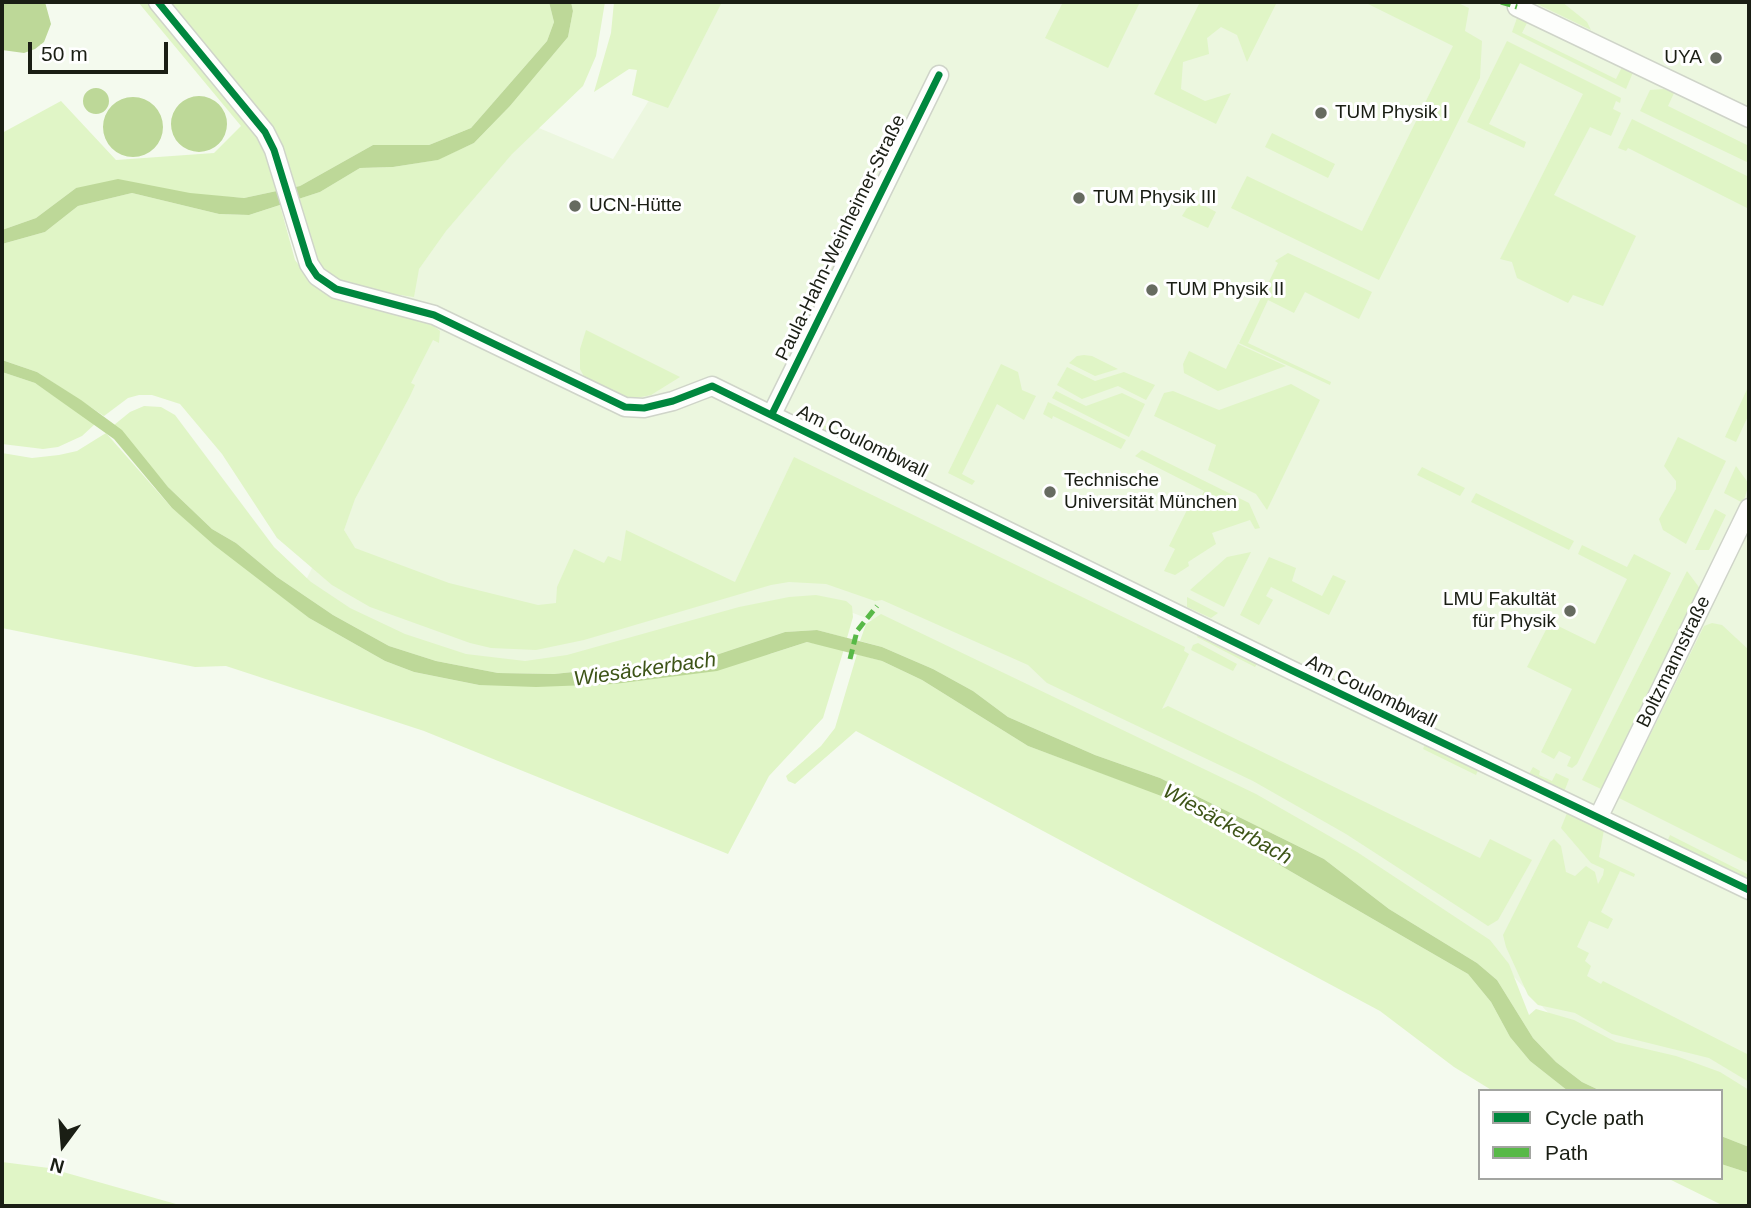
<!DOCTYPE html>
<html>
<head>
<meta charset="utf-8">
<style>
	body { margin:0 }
	#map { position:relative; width:1751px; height:1208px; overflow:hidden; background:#f4faee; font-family:Helvetica,sans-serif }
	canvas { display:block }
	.frame { position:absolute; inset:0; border:4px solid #1a1e14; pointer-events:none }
	.legend { position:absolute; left:1478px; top:1089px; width:245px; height:91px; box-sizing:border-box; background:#fff; border:2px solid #a3a5a1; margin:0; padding:9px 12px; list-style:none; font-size:21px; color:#1a1e14 }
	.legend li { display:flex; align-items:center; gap:14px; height:35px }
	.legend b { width:35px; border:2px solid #a3a5a1 }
	.north { position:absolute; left:28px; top:1110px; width:70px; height:70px; -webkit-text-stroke:5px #fff; paint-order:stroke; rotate:196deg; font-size:19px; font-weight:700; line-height:28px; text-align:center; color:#1a1e14 }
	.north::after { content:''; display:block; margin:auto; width:24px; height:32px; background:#1a1e14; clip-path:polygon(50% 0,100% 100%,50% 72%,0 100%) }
	.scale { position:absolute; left:28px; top:42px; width:140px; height:32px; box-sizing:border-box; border:4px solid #1a1e14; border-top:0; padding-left:9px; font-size:21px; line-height:24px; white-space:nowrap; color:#1a1e14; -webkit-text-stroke:5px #fff; paint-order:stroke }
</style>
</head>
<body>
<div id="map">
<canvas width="1751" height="1208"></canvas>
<div class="frame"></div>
<ul class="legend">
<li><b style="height:9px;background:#00873e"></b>Cycle path</li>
<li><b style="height:9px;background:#58b947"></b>Path</li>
</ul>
<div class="north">N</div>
<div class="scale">50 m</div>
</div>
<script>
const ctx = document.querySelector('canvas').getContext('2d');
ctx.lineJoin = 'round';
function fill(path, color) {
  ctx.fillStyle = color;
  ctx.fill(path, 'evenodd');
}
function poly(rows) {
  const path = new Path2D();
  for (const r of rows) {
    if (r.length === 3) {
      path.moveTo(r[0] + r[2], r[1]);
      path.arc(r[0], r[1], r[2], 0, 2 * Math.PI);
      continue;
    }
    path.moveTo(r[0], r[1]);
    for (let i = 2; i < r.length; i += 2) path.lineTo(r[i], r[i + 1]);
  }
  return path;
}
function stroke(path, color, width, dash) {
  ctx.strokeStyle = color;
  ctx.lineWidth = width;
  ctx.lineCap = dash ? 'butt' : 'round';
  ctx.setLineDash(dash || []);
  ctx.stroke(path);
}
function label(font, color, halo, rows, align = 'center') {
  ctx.font = font + ' Helvetica,sans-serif';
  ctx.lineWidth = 6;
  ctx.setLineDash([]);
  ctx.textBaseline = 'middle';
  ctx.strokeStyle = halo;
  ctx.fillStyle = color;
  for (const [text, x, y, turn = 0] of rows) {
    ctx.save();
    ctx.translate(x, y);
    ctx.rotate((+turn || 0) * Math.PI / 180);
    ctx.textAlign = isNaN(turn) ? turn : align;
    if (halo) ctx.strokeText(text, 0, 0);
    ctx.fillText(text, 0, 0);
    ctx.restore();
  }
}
fill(poly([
	[709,2,1749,2,1749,1119,1721,1091,1560,1025,1492,954,1251,800,890,627,845,610,587,656,494,665,418,646,304,584,396,400,404,279,527,123,613,159]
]), '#ecf7df');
fill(poly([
	[138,2,549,2,554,22,547,41,471,128,429,145,373,145,300,186,244,198,76,188,36,218,2,230,2,133,61,101,116,160,214,153,241,126],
	[571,2,605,2,596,56,583,86,512,154,446,231,419,269,414,297,352,288,325,273,314,259,295,200,320,192,360,168,393,167,437,160,474,143,510,106,568,37,573,11],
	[614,2,722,2,668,108,632,95,637,70,629,69,594,92,611,33],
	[1063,2,1140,2,1108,68,1045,38],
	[1200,2,1277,2,1247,62,1237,35,1221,27,1207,38,1209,54,1183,62,1181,89,1205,101,1231,93,1216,124,1154,94],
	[1364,2,1456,2,1469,8,1465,31,1482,41,1480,78,1379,280,1231,208,1247,176,1362,231,1453,46],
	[1533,2,1562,2,1587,22,1591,30],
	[1517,18,1527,23,1522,33,1616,79,1623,65,1634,70,1626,89,1512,32],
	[1507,41,1621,98,1620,103,1616,101,1613,109,1621,113,1611,136,1590,127,1554,195,1636,236,1603,306,1573,295,1568,303,1517,278,1512,262,1500,259,1583,94,1520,63,1489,124,1526,142,1524,148,1467,122],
	[1664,89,1674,93,1668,106,1749,146,1749,163,1640,111,1650,90],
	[1632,119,1749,177,1749,209,1628,148,1626,151,1618,148],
	[1272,133,1335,164,1328,178,1265,147],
	[132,193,219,214,249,215,280,205,295,260,315,286,348,303,390,310,427,321,440,331,439,343,433,340,411,383,415,385,410,396,355,499,344,530,355,548,449,583,538,605,556,603,557,587,574,549,604,563,608,556,621,561,626,530,735,582,794,457,1185,647,1184,651,1189,654,1162,709,1168,706,1480,858,1490,839,1532,860,1498,920,1488,926,1346,834,1253,781,1047,683,1028,665,882,600,875,601,826,584,789,582,771,585,584,640,536,650,491,648,470,643,370,607,332,585,277,538,222,454,180,404,152,395,139,395,128,398,104,416,37,372,2,360,2,244,45,232,78,206],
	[1200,203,1216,212,1208,228,1182,216,1187,208],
	[1288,253,1372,292,1359,319,1305,292,1294,313,1268,300,1248,343,1331,382,1330,385,1239,343,1278,263,1275,261],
	[586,330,680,377,651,395,627,400,586,380,580,369,580,349],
	[1238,344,1286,366,1218,391,1184,373,1183,364,1189,351,1226,369],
	[1084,355,1092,356,1118,369,1095,376,1069,363,1077,356],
	[1001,364,1018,372,1022,390,1036,396,1024,420,997,404,962,474,975,481,972,485,948,473],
	[1067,367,1095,381,1124,372,1155,385,1146,400,1118,386,1082,399,1057,385],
	[2,372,35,383,95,424,82,436,58,447,43,449,2,444],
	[1291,384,1320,400,1267,510,1256,494,1208,470,1216,445,1154,416,1164,393,1173,391,1219,410],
	[1749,385,1749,414,1736,442,1725,437],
	[1056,391,1086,406,1122,393,1145,404,1129,437,1052,398],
	[1048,402,1126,440,1121,449,1053,416,1052,419,1043,414],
	[144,406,161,407,175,415,274,547,311,582,350,608,405,634,466,654,525,661,567,655,739,607,789,597,816,595,846,601,852,606,853,617,847,638,817,630,785,632,707,658,554,674,498,673,436,661,389,646,333,615,277,577,236,543,212,529,168,487,114,425,130,412],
	[815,414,818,416,816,421,835,431,838,426,884,449,883,455,896,461,899,456,907,461,904,468,814,424],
	[106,433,172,508,309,618,385,661,414,672,479,685,770,654,807,642,844,649,823,718,769,776,728,854,424,731,226,666,195,667,2,628,2,453,32,458,59,455,77,451],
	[1678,437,1726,461,1686,544,1663,530,1659,519,1676,489,1676,481,1664,466],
	[1142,450,1249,503,1260,528,1255,529,1250,520,1212,533,1216,544,1188,562,1189,566,1175,575,1164,571,1175,549,1169,546,1191,502,1197,505,1204,491,1135,456],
	[1736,466,1749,484,1743,503,1724,493],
	[1422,467,1465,488,1460,496,1417,475],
	[1476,493,1574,541,1569,550,1471,502],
	[1715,509,1726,515,1709,550,1695,550],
	[1582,545,1627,567,1634,554,1671,573,1577,764,1572,768,1567,766,1571,757,1559,751,1554,759,1541,752,1572,689,1527,667,1550,622,1595,644,1627,579,1578,554],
	[1251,552,1224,607,1190,590,1227,557],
	[1269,557,1296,568,1292,581,1322,596,1333,575,1346,581,1329,615,1271,587,1266,596,1273,600,1259,625,1240,615],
	[1687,571,1701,590,1601,789,1582,780],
	[1187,597,1218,613,1211,618,1187,607],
	[881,614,1256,794,1357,852,1490,940,1509,964,1529,1015,1536,1009,1574,1020,1616,1042,1676,1056,1720,1072,1749,1090,1749,1147,1721,1136,1721,1091,1601,1091,1582,1082,1556,1062,1533,1038,1497,980,1477,963,1389,909,1324,859,1160,778,1095,755,1008,717,973,691,933,669,882,647,860,641,866,624],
	[1712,623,1722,625,1749,650,1749,863,1619,798,1704,626],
	[1199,633,1258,662,1255,667,1197,637],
	[1198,643,1237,664,1233,671,1191,650,1193,645],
	[857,654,882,661,922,680,1028,746,1188,805,1283,867,1468,974,1491,1002,1510,1037,1530,1061,1568,1091,1493,1091,1454,1067,1380,1011,856,731,795,784,788,781,786,776,821,746,835,728],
	[1425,744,1478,770,1476,775,1423,749],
	[1533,767,1540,771,1539,775,1552,781,1556,773,1569,779,1564,792,1529,774],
	[1567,813,1604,830,1599,857,1635,874,1634,877,1620,871,1601,912,1613,919,1608,929,1589,921,1577,947,1589,953,1585,961,1591,966,1587,976,1601,984,1603,981,1749,1055,1749,1082,1709,1058,1612,1034,1575,1013,1538,1005,1528,995,1506,947,1503,935,1550,842,1554,839,1561,846,1566,872,1575,876,1586,866,1595,872,1598,884,1603,875,1604,869,1591,863,1561,828],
	[1670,835,1749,875,1749,882,1667,842],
	[2,1162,49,1168,183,1206,2,1206],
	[1721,1164,1749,1173,1749,1206,1724,1206,1667,1178,1721,1178]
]), '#e0f5c6');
fill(poly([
	[2,2,45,2,51,24,44,42,35,49,24,53,2,50],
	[549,2,571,2,573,11,568,37,510,106,474,143,438,160,393,167,360,168,320,192,249,215,219,214,132,193,78,206,45,232,2,244,2,230,36,218,76,188,118,179,190,193,244,198,300,186,373,145,429,145,471,128,547,41,554,22],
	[96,101,13],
	[199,124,28],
	[133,127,30],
	[2,360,37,372,81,400,122,430,168,487,212,529,236,543,277,577,333,615,389,646,436,661,498,673,554,674,707,658,785,632,817,630,882,647,933,669,973,691,1008,717,1095,755,1160,778,1324,859,1389,909,1477,963,1497,980,1533,1038,1556,1062,1582,1082,1601,1091,1568,1091,1530,1061,1510,1037,1491,1002,1468,974,1283,867,1188,806,1028,746,922,680,882,661,807,642,717,671,614,684,536,687,479,685,414,672,385,661,309,618,214,545,172,508,114,439,35,383,2,372],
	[1721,1136,1749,1147,1749,1173,1721,1164]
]), '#bdd898');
const minor = poly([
	[158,2,265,132,274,150,309,264,317,276,336,289,434,315,625,407,644,408,673,401,712,386,1291,670,1749,890],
	[1517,7,1749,118],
	[772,414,939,75],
	[1599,816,1749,508]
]);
stroke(minor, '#cfd4c9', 21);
stroke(minor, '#fdfefc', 18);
stroke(poly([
	[1501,2,1517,7],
	[850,659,857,631,877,606]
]), '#58b947', 5, [10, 5]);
stroke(poly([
	[158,2,265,132,274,150,309,264,317,276,336,289,434,315,625,407,644,408,673,401,712,386,1291,670,1749,890],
	[772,414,939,75]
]), '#00873e', 7);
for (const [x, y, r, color] of [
	[1716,58,7,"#666b60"],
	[1321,113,7,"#666b60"],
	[1079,198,7,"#666b60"],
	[575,206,7,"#666b60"],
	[1152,290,7,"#666b60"],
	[1050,492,7,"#666b60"],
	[1570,611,7,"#666b60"]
]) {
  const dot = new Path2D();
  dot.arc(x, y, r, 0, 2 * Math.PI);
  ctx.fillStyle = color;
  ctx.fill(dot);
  stroke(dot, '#fff', 2.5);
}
label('19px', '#1a1e14', '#fff', [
	["UYA",1702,58,"right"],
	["TUM Physik I",1335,113],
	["TUM Physik III",1093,198],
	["UCN-Hütte",589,206],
	["TUM Physik II",1166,290],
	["Technische",1064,481],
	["Universität München",1064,503],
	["LMU Fakultät",1556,600,"right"],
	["für Physik",1556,622,"right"]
], 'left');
label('19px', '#1a1e14', '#fff', [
	["Paula-Hahn-Weinheimer-Straße",841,238,-64],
	["Am Coulombwall",862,442,26],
	["Boltzmannstraße",1674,662,-64],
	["Am Coulombwall",1371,692,26]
]);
label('italic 21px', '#3d5417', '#fff', [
	["Wiesäckerbach",645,670,-8],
	["Wiesäckerbach",1227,825,29]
]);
</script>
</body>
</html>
